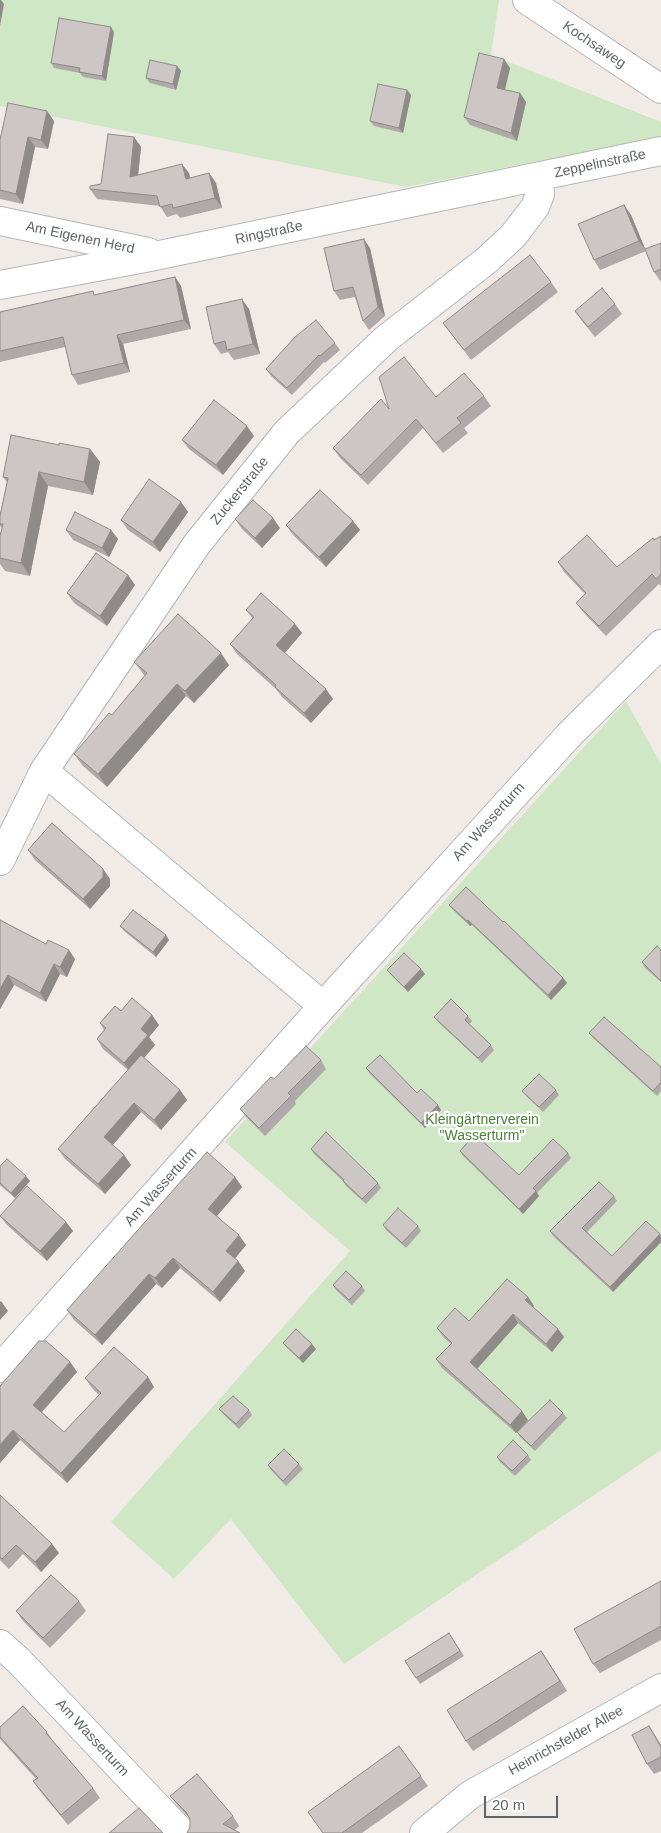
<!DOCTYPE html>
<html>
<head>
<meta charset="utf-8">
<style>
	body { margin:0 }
	#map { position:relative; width:661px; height:1833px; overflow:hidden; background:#f0ebe7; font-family:Arial,sans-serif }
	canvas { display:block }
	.scale { position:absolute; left:484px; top:1796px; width:74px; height:22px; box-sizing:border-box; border:2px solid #5e6567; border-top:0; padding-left:6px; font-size:15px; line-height:18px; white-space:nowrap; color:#5e6567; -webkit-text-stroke:4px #fff; paint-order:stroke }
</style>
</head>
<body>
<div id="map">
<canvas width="661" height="1833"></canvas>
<div class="scale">20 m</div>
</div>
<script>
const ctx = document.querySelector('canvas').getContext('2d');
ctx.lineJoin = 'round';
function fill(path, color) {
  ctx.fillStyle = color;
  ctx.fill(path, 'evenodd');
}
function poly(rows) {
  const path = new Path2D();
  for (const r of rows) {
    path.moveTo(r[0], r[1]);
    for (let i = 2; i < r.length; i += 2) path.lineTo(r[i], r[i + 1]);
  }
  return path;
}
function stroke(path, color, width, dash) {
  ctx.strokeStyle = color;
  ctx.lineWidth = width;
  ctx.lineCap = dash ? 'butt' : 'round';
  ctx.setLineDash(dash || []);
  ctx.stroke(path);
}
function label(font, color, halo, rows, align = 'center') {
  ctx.font = font + ' Arial,sans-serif';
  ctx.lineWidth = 4.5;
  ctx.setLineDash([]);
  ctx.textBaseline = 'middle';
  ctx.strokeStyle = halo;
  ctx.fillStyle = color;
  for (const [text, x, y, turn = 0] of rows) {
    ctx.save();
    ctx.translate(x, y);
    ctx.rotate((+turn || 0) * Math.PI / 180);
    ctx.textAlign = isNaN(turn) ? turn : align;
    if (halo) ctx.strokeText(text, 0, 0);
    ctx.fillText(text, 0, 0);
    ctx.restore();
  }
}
fill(poly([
	[0,0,499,0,491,55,661,122,661,137,406,187,0,106],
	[626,701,661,764,661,1450,344,1664,231,1519,174,1579,111,1522,350,1251,225,1142]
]), '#cfe7c4');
const minor = poly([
	[527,0,661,89],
	[0,221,148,252],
	[0,285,145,258,661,151],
	[44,771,323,1006],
	[0,861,44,771,197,544,287,432,387,338,487,260,513,236,535,207,540,194,538,177],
	[0,1368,323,1006,569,735,661,644],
	[0,1644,19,1661,182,1833],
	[424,1833,470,1795,661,1688]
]);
stroke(minor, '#b2b7b9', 30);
stroke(minor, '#fff', 28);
fill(poly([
	[114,32,106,81,83,77,80,73,54,68,51,63],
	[504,59,510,68,505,90,520,93,526,102,517,141,470,125,464,117],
	[177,66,181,71,176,90,150,83,146,78],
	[407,90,411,95,403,133,374,126,370,121],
	[47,111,54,121,48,149,35,147,23,204,0,199,0,140],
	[134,137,141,147,138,175,189,173,190,178,209,173,216,183,222,208,180,218,177,214,167,217,160,206,97,199,90,189,101,184],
	[624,205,631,215,646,251,600,270,594,260],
	[661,243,661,282,654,272],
	[370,248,385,316,369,330,363,321,355,297,340,300,334,291],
	[175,277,181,286,191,329,123,344,130,372,78,385,72,375,65,347,0,362,0,312,95,295],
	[551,282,558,292,471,360,443,323],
	[615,304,622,314,595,337,582,321,575,311],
	[249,309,260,354,234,360,228,352,221,354,214,344],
	[335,343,340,350,325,363,324,362,292,395,271,376,266,369],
	[484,396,491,406,464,428,468,433,443,453,423,428,368,485,340,458,333,448,389,409,436,397],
	[254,436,223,475,189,449,182,440],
	[59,445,90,449,100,462,93,495,48,486,30,576,5,571,0,564,0,536,2,528,0,526,0,516,7,482,3,477],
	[181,502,188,512,160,552,128,530,121,520],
	[235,519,280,528,262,548,242,529],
	[353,521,360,530,326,567,293,535,286,525],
	[66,530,111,530,118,539,109,557,73,540],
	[661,536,661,586,659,584,606,636,583,612,576,603,585,594,564,572,558,562,617,567,654,540],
	[128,575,135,585,107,626,74,603,67,593],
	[246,610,295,624,302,633,285,653,333,699,311,723,282,697,276,689,237,654,230,644,253,619],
	[134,662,229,665,194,703,186,696,107,787,83,766,74,754,112,715,145,676],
	[28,850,103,869,110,879,110,886,90,909,35,860],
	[449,905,563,978,567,983,551,1000,472,925,470,926,453,910],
	[0,920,75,959,67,977,60,974,46,1002,14,985,0,1009],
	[120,926,169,940,156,957,124,931],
	[661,950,661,982,645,968,642,962],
	[387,970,425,974,408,992,391,975],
	[121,1011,152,1015,159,1025,149,1037,155,1045,144,1058,180,1090,187,1100,161,1130,141,1112,113,1145,124,1155,131,1165,105,1194,65,1159,58,1149,128,1070,103,1049,97,1039,104,1030,100,1023],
	[468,1016,472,1021,469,1024,491,1045,494,1050,482,1063,438,1022,434,1017],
	[589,1033,661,1067,661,1091,657,1096,593,1038],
	[321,1060,326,1069,295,1101,296,1104,265,1136,246,1117,240,1109,274,1079],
	[366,1068,417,1093,441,1110,425,1128,370,1074],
	[556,1090,559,1095,543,1112,526,1096,522,1091],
	[311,1149,378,1183,381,1188,366,1204,346,1186,343,1181,314,1154],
	[460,1151,519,1175,568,1153,571,1158,537,1193,539,1196,523,1214,463,1156],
	[0,1166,30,1181,15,1198,0,1185],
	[235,1177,242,1187,217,1216,246,1245,235,1258,238,1261,245,1271,220,1302,180,1268,162,1288,156,1284,102,1345,74,1320,67,1310],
	[614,1196,617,1201,587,1232,612,1256,661,1236,661,1242,613,1292,553,1236,550,1231],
	[0,1216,66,1222,73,1231,47,1261,7,1225],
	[383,1225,418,1226,421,1231,406,1248,386,1230],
	[333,1285,362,1286,365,1291,352,1305,336,1290],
	[528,1297,534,1306,533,1307,558,1329,564,1337,552,1352,518,1323,477,1369,528,1420,516,1433,442,1368,436,1359,451,1344,443,1337,437,1328,469,1321],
	[283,1343,316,1349,303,1363,287,1348],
	[70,1362,77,1372,42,1412,64,1432,99,1395,92,1388,85,1378,154,1387,67,1483,20,1440,0,1463,0,1386],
	[219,1409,249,1410,252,1415,239,1429,223,1414],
	[563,1413,567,1418,535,1451,520,1437,517,1432],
	[528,1455,531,1460,515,1476,500,1462,497,1457],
	[299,1464,303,1469,286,1486,271,1470,268,1465],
	[0,1495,52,1544,59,1553,41,1572,23,1554,9,1569,0,1560],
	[661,1581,661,1640,600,1673,593,1664],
	[79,1601,86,1611,50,1648,23,1621,16,1611],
	[449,1633,464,1656,420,1684,405,1661],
	[541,1651,567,1691,473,1751,466,1741],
	[649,1726,661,1745,661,1771,654,1774,647,1764],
	[0,1727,47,1732,54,1742,53,1742,93,1788,100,1798,68,1825,40,1791,33,1781,36,1779,0,1739],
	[399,1746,428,1786,362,1833,322,1833],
	[170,1796,233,1816,239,1826,235,1830,190,1827,190,1819,177,1805]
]), '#afaaa9');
fill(poly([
	[0,0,1,0,4,4,0,26],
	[111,27,114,32,106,81,102,76],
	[504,59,510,68,503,97,497,88],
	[177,66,181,71,176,90,173,84],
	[407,90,411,95,403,133,399,128],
	[520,93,526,102,517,141,511,133],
	[47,111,54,121,48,149,41,140],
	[28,137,35,147,23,204,16,194],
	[134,137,141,147,137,186,130,177],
	[182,164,189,173,193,189,186,179],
	[209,173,216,183,222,208,215,198],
	[624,205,631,215,646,251,639,241],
	[364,239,370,248,385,316,378,307],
	[175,277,181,286,191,329,184,320],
	[242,299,249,309,260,354,253,344],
	[117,335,123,344,130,372,124,363],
	[247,426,254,436,223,475,216,465],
	[90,449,100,462,93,495,84,482],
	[39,472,48,486,30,576,21,563],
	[181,502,188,512,160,552,153,542],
	[273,518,280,528,262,548,255,538],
	[353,521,360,530,326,567,319,557],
	[111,530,118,539,109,557,102,548],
	[128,575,135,585,107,626,100,616],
	[295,624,302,633,283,655,276,645],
	[221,653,229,665,194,703,185,691],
	[177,684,186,696,107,787,98,774],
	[326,689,333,699,311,723,304,713],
	[103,869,110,879,110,886,90,909,83,899],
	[468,920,472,925,470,926,467,921],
	[166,935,169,940,156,957,153,952],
	[69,950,75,959,67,977,60,967],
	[54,964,60,974,46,1002,40,993],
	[421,969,425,974,408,992,404,987],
	[8,975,14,985,0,1009,0,989],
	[563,978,567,983,551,1000,548,995],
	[152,1015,159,1025,149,1037,155,1045,131,1073,124,1063,141,1029],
	[180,1090,187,1100,161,1130,154,1120],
	[134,1103,141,1112,111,1147,104,1137],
	[438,1105,441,1110,425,1128,421,1123],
	[124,1155,131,1165,105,1194,98,1184],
	[26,1176,30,1181,15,1198,11,1193],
	[235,1177,242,1187,215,1218,208,1209],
	[536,1191,539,1196,523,1214,519,1209],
	[66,1222,73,1231,47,1261,40,1251],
	[660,1234,661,1236,661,1242,613,1292,610,1287],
	[239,1235,246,1245,233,1261,226,1251],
	[173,1258,180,1268,162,1288,155,1278],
	[238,1261,245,1271,220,1302,213,1292],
	[149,1274,156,1284,102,1345,95,1335],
	[528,1297,534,1306,531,1309,525,1300],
	[1,1301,8,1311,0,1320,0,1302],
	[513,1314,518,1323,475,1371,470,1362],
	[558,1329,564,1337,552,1352,546,1344],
	[312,1344,316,1349,303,1363,299,1358],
	[70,1362,77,1372,40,1414,33,1405],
	[148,1377,154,1387,67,1483,61,1473],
	[522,1411,528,1420,516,1433,510,1425],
	[13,1430,20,1440,0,1463,0,1445],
	[52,1544,59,1553,41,1572,35,1562],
	[541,1651,548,1661,567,1691,560,1681],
	[649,1726,661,1745,661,1747]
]), '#8f8b89');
const building = poly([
	[59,18,111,27,102,76,79,72,80,68,51,63,59,18],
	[479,53,504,59,497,88,520,93,511,133,464,117,479,53],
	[150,60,177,66,173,84,146,78,150,60],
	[378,84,407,90,399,128,370,121,378,84],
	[8,103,47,111,41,140,28,137,16,194,0,190,0,140,8,103],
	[108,134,134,137,130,177,182,164,186,179,209,173,215,198,173,208,172,204,160,207,157,196,90,189,90,186,101,184,108,134],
	[624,205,639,241,594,260,578,224,624,205],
	[364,239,378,307,363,321,353,287,334,291,324,248,364,239],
	[661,243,661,269,654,272,645,249,661,243],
	[530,255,551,282,464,350,443,323,530,255],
	[175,277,184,320,117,335,124,363,72,375,63,337,0,351,0,312,93,291,94,295,175,277],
	[602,288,615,304,588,327,575,311,602,288],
	[242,299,253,344,227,350,225,341,214,344,206,307,242,299],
	[316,320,335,343,320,356,319,355,287,388,266,369,295,337,316,320],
	[404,357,436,397,464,373,484,396,457,418,461,423,436,443,416,419,361,475,333,448,381,399,389,409,379,377,404,357],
	[214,400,247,426,216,465,182,440,214,400],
	[11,435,59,445,59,443,90,449,84,482,39,472,21,563,0,558,0,536,3,524,0,524,0,516,8,478,3,477,11,435],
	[149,479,181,502,153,542,121,520,149,479],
	[320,490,353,521,319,557,286,525,320,490],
	[253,500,273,518,255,538,235,519,253,500],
	[75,512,111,530,102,548,66,530,75,512],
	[587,535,617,567,653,538,654,540,661,536,661,574,656,579,652,574,599,626,576,603,586,593,558,562,587,535],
	[96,553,128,575,100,616,67,593,96,553],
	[261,593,295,624,276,645,326,689,304,713,275,687,276,685,230,644,254,617,246,610,261,593],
	[178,614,221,653,185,691,177,684,98,774,74,754,109,713,112,715,147,673,134,662,178,614],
	[52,823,103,869,103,877,83,899,28,850,52,823],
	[466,887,503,922,504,921,563,978,548,995,468,920,467,921,449,905,466,887],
	[133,910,166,935,153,952,120,926,133,910],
	[0,920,46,944,48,940,69,950,60,967,54,964,40,993,8,975,0,989,0,920],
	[657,946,661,950,661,981,642,962,657,946],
	[404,953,421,969,404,987,387,970,404,953],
	[132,998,152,1015,141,1029,148,1035,124,1063,97,1039,106,1028,100,1023,115,1006,121,1011,132,998],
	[451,999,468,1016,465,1020,491,1045,478,1058,434,1017,451,999],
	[604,1017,661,1067,661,1082,653,1091,589,1033,604,1017],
	[306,1046,321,1060,288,1093,291,1096,259,1128,240,1109,271,1077,274,1079,306,1046],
	[141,1055,180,1090,154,1120,134,1103,104,1137,124,1155,98,1184,58,1149,141,1055],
	[380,1055,417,1093,421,1089,438,1105,421,1123,366,1068,380,1055],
	[539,1074,556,1090,539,1107,522,1091,539,1074],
	[326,1132,378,1183,362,1199,343,1181,344,1180,311,1149,326,1132],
	[475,1134,519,1175,553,1139,568,1153,533,1188,536,1191,519,1209,460,1151,475,1134],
	[207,1152,235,1177,208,1209,239,1235,226,1251,238,1261,213,1292,173,1258,155,1278,149,1274,95,1335,67,1310,207,1152],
	[7,1159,26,1176,11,1193,0,1183,0,1166,7,1159],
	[599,1182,614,1196,582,1228,612,1256,646,1221,660,1234,610,1287,550,1231,599,1182],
	[27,1186,66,1222,40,1251,0,1216,27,1186],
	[398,1208,418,1226,402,1243,383,1225,398,1208],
	[346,1271,362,1286,349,1300,333,1285,346,1271],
	[507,1279,528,1297,525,1300,558,1329,546,1344,513,1314,470,1362,522,1411,510,1425,436,1359,452,1343,437,1328,455,1308,469,1321,507,1279],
	[296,1329,312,1344,299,1358,283,1343,296,1329],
	[39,1341,46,1341,70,1362,33,1405,64,1432,101,1393,85,1378,114,1347,148,1377,61,1473,13,1430,0,1445,0,1386,39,1341],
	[233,1396,249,1410,236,1424,219,1409,233,1396],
	[550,1400,563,1413,531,1446,517,1432,550,1400],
	[513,1440,528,1455,512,1471,497,1457,513,1440],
	[284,1449,299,1464,283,1481,268,1465,284,1449],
	[0,1495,52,1544,35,1562,16,1545,2,1559,0,1557,0,1495],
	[51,1575,79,1601,43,1638,16,1611,51,1575],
	[661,1581,661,1626,593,1664,574,1629,661,1581],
	[449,1633,460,1651,416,1678,405,1661,449,1633],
	[541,1651,560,1681,466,1741,447,1710,541,1651],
	[23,1706,47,1732,46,1733,93,1788,61,1815,33,1781,38,1778,0,1737,0,1727,23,1706],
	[649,1726,661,1747,661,1757,647,1764,632,1735,649,1726],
	[399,1746,421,1776,342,1833,323,1833,308,1812,399,1746],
	[197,1774,233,1816,223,1824,240,1833,187,1833,190,1827,190,1819,186,1812,170,1796,197,1774],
	[139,1808,163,1833,109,1833,139,1808]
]);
fill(building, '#ccc6c4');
stroke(building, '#8f8b89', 1);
label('14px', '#5e6567', '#fff', [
	["Kochsaweg",594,45,34],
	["Zeppelinstraße",600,164,-12],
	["Ringstraße",269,233,-12],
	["Am Eigenen Herd",80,238,12],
	["Zuckerstraße",240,491,-51],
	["Am Wasserturm",489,822,-48],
	["Am Wasserturm",161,1187,-48],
	["Am Wasserturm",92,1738,47],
	["Heinrichsfelder Allee",566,1741,-29]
]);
label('14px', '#497f34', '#fff', [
	["Kleingärtnerverein",482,1120],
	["\"Wasserturm\"",482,1136]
]);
</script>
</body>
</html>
